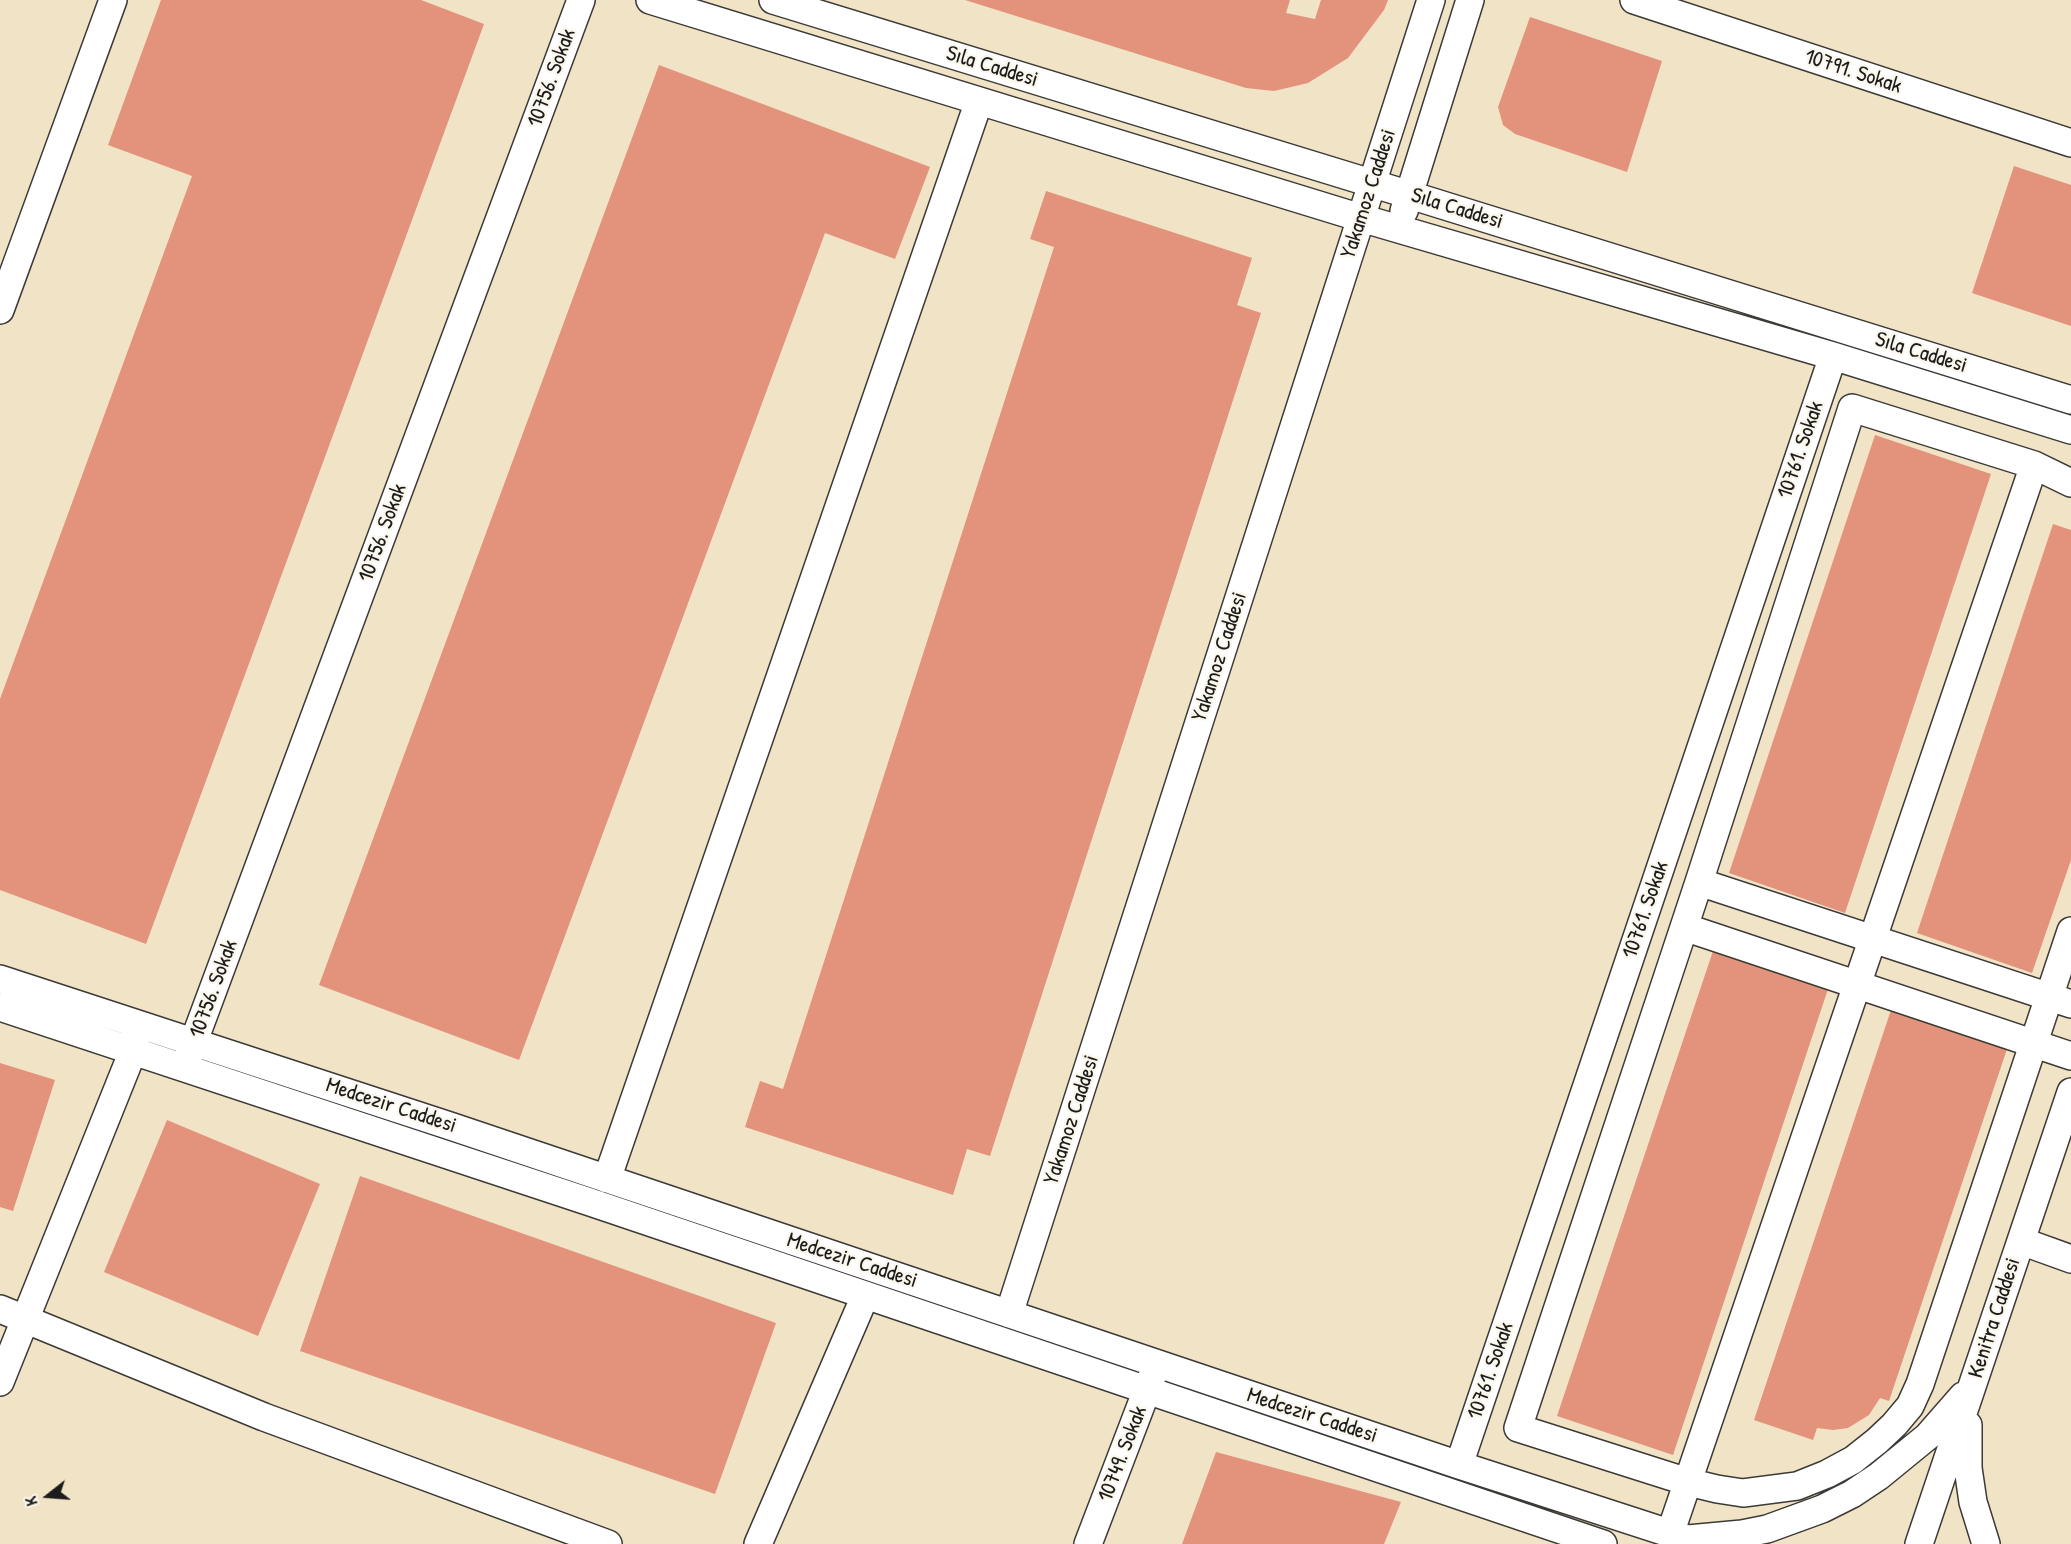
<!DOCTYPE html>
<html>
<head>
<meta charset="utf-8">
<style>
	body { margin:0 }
	#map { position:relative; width:2071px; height:1544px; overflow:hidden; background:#f1e3c6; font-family:"Patrick Hand",sans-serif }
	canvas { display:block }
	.north { position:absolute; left:18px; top:1466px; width:60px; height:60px; -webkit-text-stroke:4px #fbf7ec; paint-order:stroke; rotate:253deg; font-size:16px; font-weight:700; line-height:24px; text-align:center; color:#1c1c1c }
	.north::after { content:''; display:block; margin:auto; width:21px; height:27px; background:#1c1c1c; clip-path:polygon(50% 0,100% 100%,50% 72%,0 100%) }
</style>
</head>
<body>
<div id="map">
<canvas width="2071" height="1544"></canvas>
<div class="north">K</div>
</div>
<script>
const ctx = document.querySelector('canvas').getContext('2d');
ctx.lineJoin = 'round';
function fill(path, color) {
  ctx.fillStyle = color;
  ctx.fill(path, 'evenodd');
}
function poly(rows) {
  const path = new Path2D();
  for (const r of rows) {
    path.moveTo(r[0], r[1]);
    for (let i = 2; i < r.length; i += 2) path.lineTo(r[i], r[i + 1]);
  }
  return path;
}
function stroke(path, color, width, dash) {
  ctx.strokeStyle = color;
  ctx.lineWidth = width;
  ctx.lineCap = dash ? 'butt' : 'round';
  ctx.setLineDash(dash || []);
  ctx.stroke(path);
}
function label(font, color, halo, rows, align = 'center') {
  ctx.font = font + ' "Patrick Hand",sans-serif';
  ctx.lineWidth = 4.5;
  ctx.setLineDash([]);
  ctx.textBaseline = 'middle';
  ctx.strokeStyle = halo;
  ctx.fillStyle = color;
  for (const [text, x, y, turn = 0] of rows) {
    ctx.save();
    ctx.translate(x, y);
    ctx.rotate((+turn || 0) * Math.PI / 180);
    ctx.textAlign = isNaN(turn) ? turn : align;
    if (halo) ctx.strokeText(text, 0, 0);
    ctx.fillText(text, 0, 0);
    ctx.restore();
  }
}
fill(poly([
	[161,0,421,0,484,24,146,944,0,890,0,699,192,176,108,145],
	[965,0,1290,0,1286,13,1315,19,1321,0,1388,0,1384,10,1348,58,1308,83,1274,91,1246,88],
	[1530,17,1662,61,1627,172,1515,134,1503,125,1498,107],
	[659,65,930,167,895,259,825,233,519,1060,319,985],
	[2014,166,2071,185,2071,326,1972,293],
	[1046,191,1252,258,1237,305,1261,313,990,1156,967,1149,953,1195,745,1127,760,1081,783,1089,1054,247,1030,239],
	[1875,435,1991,474,1845,913,1729,873],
	[2053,524,2071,530,2071,860,2032,973,1917,933],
	[1714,948,1829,986,1673,1455,1557,1416],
	[1891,1010,2007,1049,1889,1401,1880,1398,1869,1415,1848,1428,1833,1430,1817,1428,1813,1440,1754,1420],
	[0,1063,55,1080,13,1211,0,1207],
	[167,1120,320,1184,258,1336,104,1272],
	[360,1176,776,1323,715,1494,300,1351],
	[1216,1452,1401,1502,1384,1544,1182,1544]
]), '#e3927b');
const minor = poly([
	[650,0,1361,218,1833,356,2071,430],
	[773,0,1410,195,2071,400],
	[1634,0,2071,143],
	[1404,211,1470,0],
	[0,310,113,0],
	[2071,483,2034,465,1852,408,1699,882,1518,1428,1688,1482,1717,1489,1743,1493,1797,1486,1827,1474,1853,1460,1877,1441,1894,1425,1910,1406,1920,1384,2071,931],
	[1699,882,2071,1004],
	[1684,927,2071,1056],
	[0,979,450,1126,1459,1465,1703,1544],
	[0,1007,590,1202,1603,1544],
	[188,1057,581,0],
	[607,1179,979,101],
	[2021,1241,2071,1259],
	[0,1309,264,1417,608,1544],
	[1009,1314,1431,0],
	[0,1382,133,1051,136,1034],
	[1968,1425,1968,1468,1973,1502,1986,1544],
	[1459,1465,1833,356],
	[1670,1534,2034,465],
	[1688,1539,1742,1534,1767,1529,1822,1509,1852,1494,1879,1476,1928,1436,1963,1396],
	[758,1544,865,1296],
	[1088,1544,1153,1374],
	[1919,1544,2071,1092]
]);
stroke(minor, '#3c3a36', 30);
stroke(minor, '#fff', 27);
label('22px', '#1c1c1c', '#fbf7ec', [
	["Sıla Caddesi",992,67,17],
	["10791. Sokak",1853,72,18],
	["10756. Sokak",552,78,-70],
	["Yakamoz Caddesi",1369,194,-72],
	["Sıla Caddesi",1457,209,17],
	["Sıla Caddesi",1921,353,17],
	["10761. Sokak",1801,450,-71],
	["10756. Sokak",383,533,-70],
	["Yakamoz Caddesi",1220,657,-72],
	["10761. Sokak",1646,910,-71],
	["10756. Sokak",214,989,-70],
	["Medcezir Caddesi",391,1106,18],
	["Yakamoz Caddesi",1072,1120,-72],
	["Medcezir Caddesi",852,1261,18],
	["Kenitra Caddesi",1995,1318,-72],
	["10761. Sokak",1491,1371,-71],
	["Medcezir Caddesi",1312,1416,18],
	["10749. Sokak",1123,1454,-69]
]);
</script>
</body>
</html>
